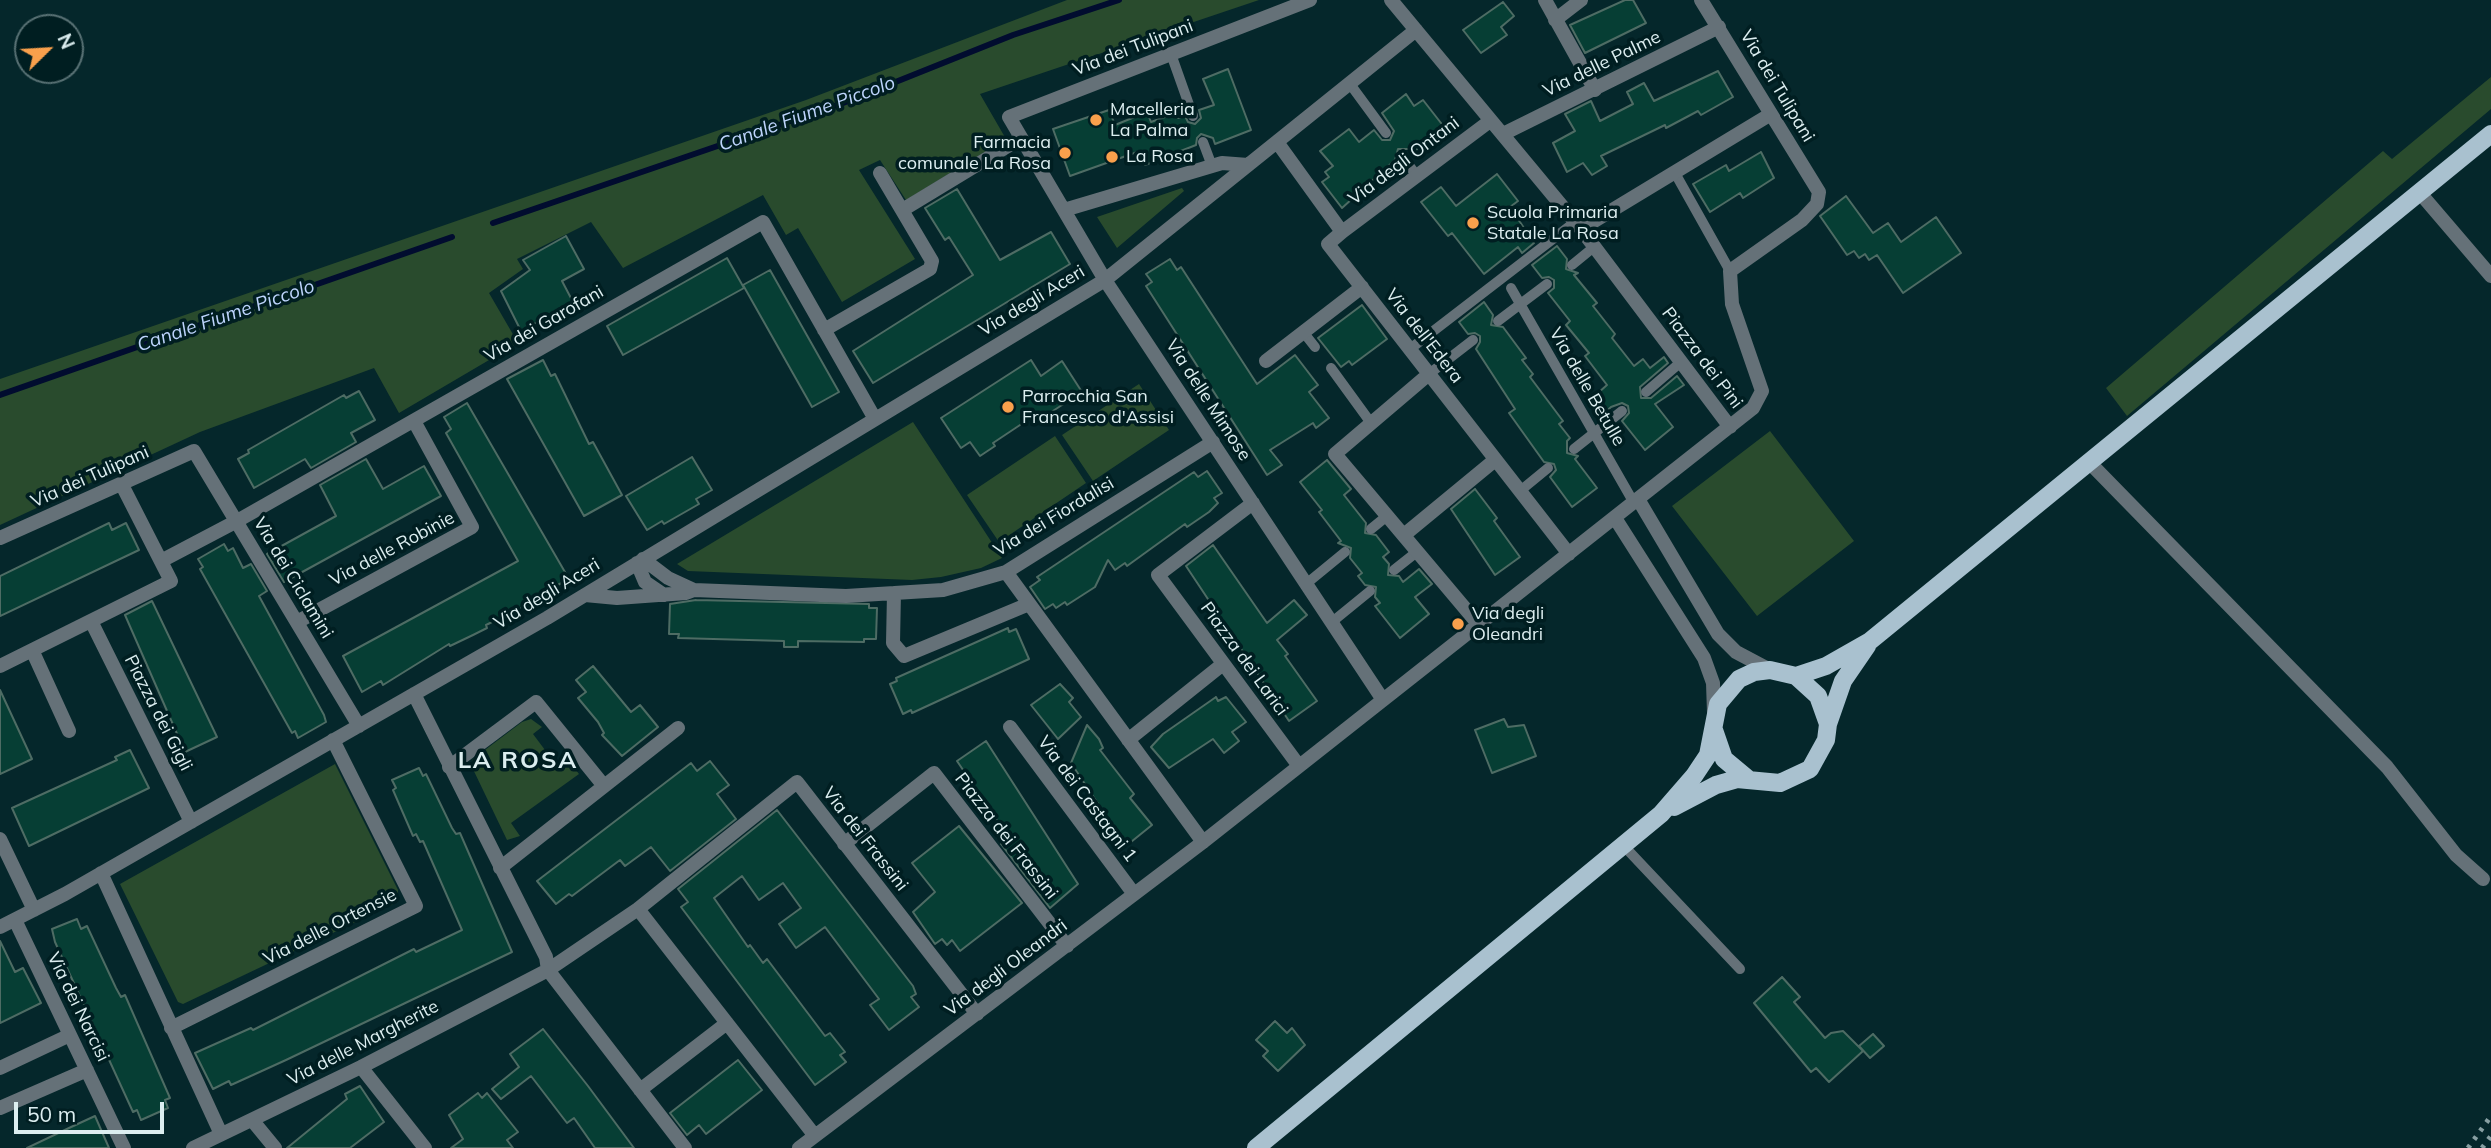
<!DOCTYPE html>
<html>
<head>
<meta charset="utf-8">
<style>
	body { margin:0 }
	#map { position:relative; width:2491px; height:1148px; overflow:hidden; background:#05272b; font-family:Mulish,sans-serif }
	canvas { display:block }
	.north { position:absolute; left:14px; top:14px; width:70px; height:70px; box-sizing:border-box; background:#001e21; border:2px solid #587174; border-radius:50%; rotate:66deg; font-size:19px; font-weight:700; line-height:28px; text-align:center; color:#dceef0 }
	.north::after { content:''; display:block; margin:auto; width:24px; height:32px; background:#f9a04c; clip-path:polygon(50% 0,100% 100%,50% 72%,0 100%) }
	.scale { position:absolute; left:14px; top:1102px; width:150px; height:32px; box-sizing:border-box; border:4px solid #dceef0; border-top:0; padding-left:9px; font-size:21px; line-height:24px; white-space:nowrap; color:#dceef0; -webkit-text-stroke:5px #001e21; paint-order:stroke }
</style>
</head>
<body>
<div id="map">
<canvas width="2491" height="1148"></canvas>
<div class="north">N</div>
<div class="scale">50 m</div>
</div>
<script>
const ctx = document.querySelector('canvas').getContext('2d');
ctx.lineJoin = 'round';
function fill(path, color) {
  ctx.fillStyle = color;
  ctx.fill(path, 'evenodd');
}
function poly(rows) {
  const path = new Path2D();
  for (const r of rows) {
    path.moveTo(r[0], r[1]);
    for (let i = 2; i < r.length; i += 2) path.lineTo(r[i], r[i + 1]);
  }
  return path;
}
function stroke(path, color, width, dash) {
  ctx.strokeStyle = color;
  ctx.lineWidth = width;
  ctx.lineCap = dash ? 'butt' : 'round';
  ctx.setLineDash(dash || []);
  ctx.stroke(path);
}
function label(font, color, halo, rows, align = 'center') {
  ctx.font = font + ' Mulish,sans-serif';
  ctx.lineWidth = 7;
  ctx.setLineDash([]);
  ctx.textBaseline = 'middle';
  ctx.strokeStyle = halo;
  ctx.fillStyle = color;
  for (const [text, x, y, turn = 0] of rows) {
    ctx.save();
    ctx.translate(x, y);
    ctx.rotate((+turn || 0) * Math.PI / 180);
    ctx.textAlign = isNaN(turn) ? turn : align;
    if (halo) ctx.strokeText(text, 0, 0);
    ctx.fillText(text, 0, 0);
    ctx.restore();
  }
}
fill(poly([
	[1067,0,1259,0,980,94,1006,139,906,200,880,160,859,170,915,259,842,302,798,228,786,235,763,195,623,268,591,222,517,259,523,269,489,293,518,343,399,413,374,368,200,432,0,525,0,379,806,100],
	[2491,77,2491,109,2127,416,2106,388,2383,151,2392,159],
	[1182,188,1184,191,1117,248,1097,217],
	[1139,384,1169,430,1093,481,1062,435],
	[913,422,1002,558,981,568,941,577,912,580,688,571,677,564],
	[1770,431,1854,541,1757,616,1672,506],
	[1055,436,1086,483,999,542,967,495],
	[531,719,542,727,533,734,560,770,570,762,579,774,511,823,520,836,507,840,471,765,473,759,522,722],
	[335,764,398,890,398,902,183,1004,178,1002,120,884]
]), '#294b2d');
stroke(poly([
	[493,223,843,103,1013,35,1119,0],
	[0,395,452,237]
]), '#010c2f', 6);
const building = poly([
	[1625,0,1633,0,1646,23,1585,53,1570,25,1625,0],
	[1503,2,1514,16,1501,27,1507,35,1481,53,1463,30,1503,2],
	[1228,69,1251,130,1215,144,1213,138,1201,134,1197,138,1196,145,1145,165,1140,151,1070,176,1053,129,1109,110,1115,125,1147,112,1151,122,1176,113,1178,118,1185,116,1188,122,1195,124,1201,118,1199,110,1214,105,1203,79,1228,69],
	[1718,71,1733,97,1701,115,1698,111,1666,128,1665,125,1601,156,1607,166,1592,175,1583,163,1567,172,1553,143,1575,131,1565,114,1591,101,1600,121,1633,104,1627,92,1644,83,1654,101,1718,71],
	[1406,94,1414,106,1423,100,1448,132,1434,136,1412,153,1409,149,1398,149,1395,160,1342,208,1322,182,1329,177,1325,172,1333,166,1320,151,1349,129,1359,142,1374,130,1382,140,1390,140,1394,131,1382,113,1406,94],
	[1761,152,1774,178,1743,198,1740,193,1710,212,1693,184,1726,165,1729,171,1761,152],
	[1497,174,1518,201,1510,207,1534,243,1522,253,1518,247,1484,274,1452,233,1448,236,1421,202,1441,187,1456,206,1497,174],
	[957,189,1000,260,1051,232,1070,264,873,383,853,351,973,275,949,237,945,240,925,208,957,189],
	[1846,196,1873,233,1888,223,1901,242,1936,217,1961,253,1903,293,1877,255,1869,260,1865,254,1859,258,1854,251,1847,255,1820,216,1846,196],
	[566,236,584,269,562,281,573,302,521,331,501,291,530,270,523,260,566,236],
	[1557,246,1567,259,1566,269,1578,273,1574,275,1597,303,1593,306,1615,334,1612,338,1634,366,1643,359,1650,368,1664,357,1668,363,1640,387,1641,398,1651,398,1677,376,1684,385,1655,404,1673,427,1645,450,1622,421,1629,413,1628,406,1622,403,1611,407,1599,418,1589,401,1607,385,1585,356,1589,353,1566,325,1570,321,1548,293,1554,288,1554,280,1549,277,1542,278,1532,265,1557,246],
	[727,258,744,288,623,355,607,326,727,258],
	[1170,259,1177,270,1181,267,1257,384,1295,355,1318,385,1309,392,1329,418,1316,428,1313,423,1270,450,1282,465,1267,475,1146,286,1152,282,1146,274,1170,259],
	[770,270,839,392,812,407,743,285,770,270],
	[1484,302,1493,315,1491,325,1503,327,1526,358,1522,360,1533,374,1530,377,1563,421,1559,424,1570,438,1567,441,1567,453,1578,456,1575,459,1597,488,1572,507,1550,477,1556,470,1554,464,1544,462,1509,413,1515,409,1476,349,1480,342,1480,336,1475,333,1468,334,1459,322,1484,302],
	[1362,305,1387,339,1352,365,1349,361,1341,367,1318,338,1362,305],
	[543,360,551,376,555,374,589,444,593,442,622,495,584,516,507,379,543,360],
	[1031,360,1041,376,1062,361,1082,392,1039,420,1035,415,993,443,995,446,980,456,970,442,961,448,941,418,1031,360],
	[359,391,375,420,351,433,356,442,311,468,305,459,254,488,238,459,249,453,248,450,344,395,346,398,359,391],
	[467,403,569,579,552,588,554,592,486,625,487,628,473,635,450,646,449,644,383,685,381,681,362,692,343,656,518,561,446,433,451,429,444,417,467,403],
	[692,457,712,490,696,499,699,504,664,524,662,521,647,530,626,496,692,457],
	[366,459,383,489,424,466,441,496,284,582,267,554,336,516,320,485,366,459],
	[1327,460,1351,489,1344,495,1366,523,1365,533,1376,535,1389,552,1383,557,1389,564,1388,575,1399,576,1403,582,1419,569,1432,584,1415,597,1429,614,1400,638,1375,606,1380,603,1375,597,1376,587,1365,585,1358,576,1362,573,1350,558,1351,548,1338,543,1341,541,1319,512,1322,510,1300,482,1327,460],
	[1207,471,1222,493,1214,498,1218,503,1209,512,1187,527,1185,524,1127,566,1125,563,1115,570,1108,560,1095,587,1067,605,1065,602,1056,608,1053,604,1045,609,1030,587,1040,580,1037,577,1194,472,1198,477,1207,471],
	[1475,489,1497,518,1494,521,1520,557,1495,575,1451,509,1475,489],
	[109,523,112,530,126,523,139,550,0,616,0,576,109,523],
	[224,544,228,551,233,548,243,568,251,564,267,591,259,596,324,715,326,722,298,738,295,731,292,733,200,569,203,567,198,559,224,544],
	[1213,545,1267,623,1294,600,1307,615,1277,640,1288,654,1285,656,1317,701,1289,721,1186,566,1213,545],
	[696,600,869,604,869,608,877,608,876,639,864,639,864,642,798,641,798,647,784,647,784,641,678,638,679,634,669,634,670,604,696,600],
	[152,601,217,737,185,752,125,615,152,601],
	[1008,628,1009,632,1016,629,1029,659,912,713,911,710,903,714,890,684,897,681,896,678,1008,628],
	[593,666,631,712,640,705,658,727,622,756,602,735,604,733,598,722,578,698,586,692,576,680,593,666],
	[1060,684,1073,698,1069,702,1081,717,1058,739,1031,705,1060,684],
	[0,690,32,759,0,774,0,690],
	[1216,697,1218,701,1226,697,1246,722,1232,732,1239,741,1224,753,1213,739,1169,768,1151,747,1163,734,1216,697],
	[1504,719,1508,727,1524,725,1536,756,1492,773,1475,730,1504,719],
	[1087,725,1099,739,1103,748,1100,750,1134,794,1130,798,1152,825,1126,846,1071,763,1087,725],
	[986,741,1078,884,1050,908,1001,844,1009,838,957,761,986,741],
	[130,750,149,788,29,846,12,808,117,760,115,757,130,750],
	[710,761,729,785,717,794,736,819,670,871,651,847,625,866,620,860,572,896,569,894,556,904,537,881,691,763,697,771,710,761],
	[419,768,423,776,426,774,452,828,456,834,460,833,512,952,286,1060,231,1085,229,1081,213,1089,195,1053,251,1028,253,1030,414,949,416,952,462,930,423,841,420,842,416,834,413,836,393,790,396,788,392,780,419,768],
	[777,810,913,986,916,994,911,997,919,1007,889,1030,870,1005,879,999,825,927,796,948,779,924,801,908,783,883,759,900,742,876,714,898,748,947,750,945,763,963,767,959,825,1036,830,1033,845,1052,840,1055,846,1062,815,1085,681,907,688,902,678,889,777,810],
	[959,826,1022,903,960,951,952,940,947,945,942,939,935,944,913,912,935,892,912,863,959,826],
	[77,919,81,929,87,926,116,988,121,997,125,995,170,1098,165,1100,168,1108,141,1120,137,1110,133,1112,55,942,52,929,77,919],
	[0,941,15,972,23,968,41,1003,0,1023,0,941],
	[1782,977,1800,997,1794,1002,1825,1038,1831,1033,1843,1031,1863,1051,1829,1082,1816,1068,1811,1072,1754,1003,1782,977],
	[1275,1021,1287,1033,1292,1028,1305,1045,1278,1071,1263,1056,1268,1051,1256,1040,1275,1021],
	[543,1029,588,1086,634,1148,595,1148,574,1118,567,1123,531,1076,501,1099,492,1089,519,1067,510,1054,543,1029],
	[1873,1034,1884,1046,1870,1058,1859,1046,1873,1034],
	[738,1060,762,1090,706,1134,699,1125,687,1135,670,1113,738,1060],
	[360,1086,384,1122,350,1148,287,1148,347,1099,345,1094,360,1086],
	[478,1093,482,1098,487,1093,518,1132,507,1140,513,1148,451,1148,463,1139,449,1115,478,1093],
	[95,1116,109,1148,27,1148,69,1128,95,1116]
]);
fill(building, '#063e34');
stroke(building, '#4e6c64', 2);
stroke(poly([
	[1171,54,1193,116],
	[1350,84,1386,133],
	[1203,142,1212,166],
	[1402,156,1417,176],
	[1675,173,1730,271],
	[1572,265,1594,247],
	[1511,288,1634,503],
	[1498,321,1547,284],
	[1304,333,1315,347],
	[1410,349,1575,222],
	[1331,368,1371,423],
	[1429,374,1473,340],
	[1646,392,1681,362],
	[1574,449,1622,411],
	[1520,491,1548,468],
	[1371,529,1387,516],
	[1394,570,1418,551],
	[1306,584,1345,552],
	[1332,622,1370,591],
	[1623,845,1740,969]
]), '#657178', 10);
stroke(poly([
	[1310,0,1009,117,1105,280,1383,700],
	[1391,0,1581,229,1730,427],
	[1545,0,1595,90],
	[1555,20,1581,0],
	[1503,134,1719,27],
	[1277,142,1342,232,1328,244,1569,554],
	[2420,193,2491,276],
	[904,209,1021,138],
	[1064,210,1222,163,1248,165],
	[1581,229,1771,114],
	[1342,232,1490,121],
	[824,330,930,269,932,261,880,173],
	[1266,361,1362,287],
	[1429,374,1335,454,1479,625],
	[2088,461,2387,767,2456,855,2483,879],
	[1638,499,1718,634,1736,652,1770,670],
	[1253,503,1158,575,1299,766],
	[1615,518,1704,658,1713,683,1714,713],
	[1404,535,1495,460],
	[0,538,194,451,359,726],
	[643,559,668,578,694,590,846,596,943,590,1006,572,1213,442],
	[161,561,237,521,763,222,875,419],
	[637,563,645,582,664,595],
	[1006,572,1203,842],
	[894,593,893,643,904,656,1029,604],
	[585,595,617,598,686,593,694,590],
	[91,621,191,822],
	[297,622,472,527,414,421],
	[32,650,69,731],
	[0,666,171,581,122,485],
	[414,694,546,957,548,970,685,1148],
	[1010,727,1134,894],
	[1128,740,1223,664],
	[449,767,536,702,604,786],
	[0,839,34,910],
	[844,844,934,773,1067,946],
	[500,868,678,728],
	[101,873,221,1134],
	[638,909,815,1136],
	[15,920,124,1148],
	[0,927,65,894,547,618,1105,280,1416,30],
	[171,1028,416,906,333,740],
	[361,1067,425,1148],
	[0,1068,70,1035],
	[640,1090,727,1023],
	[0,1108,87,1070],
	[252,1120,275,1148],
	[193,1148,361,1067,548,970,638,909,797,782,977,1014],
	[799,1148,1203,842,1753,408,1762,391,1732,304,1730,271,1802,220,1817,204,1819,192,1701,0]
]), '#657178', 14);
stroke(poly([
	[1796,676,1826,666,1870,641,2491,134],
	[1714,730,1724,759,1748,779],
	[1674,807,1716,785,1737,779,1780,783,1810,769,1826,740,1828,724,1843,681,1867,646],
	[1256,1148,1661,814,1694,776,1708,755,1718,704,1739,679,1754,672,1770,670,1796,676,1818,696,1828,724]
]), '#a9c1cf', 18);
stroke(poly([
	[2468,1148,2491,1116],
	[2482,1148,2491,1136]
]), '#879fa2', 5, [3.5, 7]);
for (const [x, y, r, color] of [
	[1096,120,7,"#f9a04c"],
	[1065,153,7,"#f9a04c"],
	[1112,157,7,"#f9a04c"],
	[1473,223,7,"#f9a04c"],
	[1008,407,7,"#f9a04c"],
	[1458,624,7,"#f9a04c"]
]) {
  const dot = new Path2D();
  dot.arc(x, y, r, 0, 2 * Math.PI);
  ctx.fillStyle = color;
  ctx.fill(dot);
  stroke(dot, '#001e21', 2.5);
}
label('18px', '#dceef0', '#001e21', [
	["Via dei Tulipani",1133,48,-21],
	["Via delle Palme",1602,64,-26],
	["Via dei Tulipani",1777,86,59],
	["Via degli Ontani",1404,161,-37],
	["Via degli Aceri",1032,301,-31],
	["Via dei Garofani",544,324,-30],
	["Via dell'Edera",1424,336,52],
	["Piazza dei Pini",1702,358,53],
	["Via delle Betulle",1587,387,60],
	["Via delle Mimose",1208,400,57],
	["Via dei Tulipani",90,477,-24],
	["Via dei Fiordalisi",1054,517,-31],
	["Via delle Robinie",392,549,-28],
	["Via dei Ciclamini",293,578,59],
	["Via degli Aceri",547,594,-31],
	["Piazza dei Larici",1244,659,54],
	["Piazza dei Gigli",158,713,63],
	["Via dei Castagni 1",1087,799,53],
	["Piazza dei Frassini",1006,836,52],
	["Via dei Frassini",865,839,52],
	["Via delle Ortensie",330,927,-27],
	["Via degli Oleandri",1006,968,-37],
	["Via dei Narcisi",78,1007,64],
	["Via delle Margherite",363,1043,-27]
]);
label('18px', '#dceef0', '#001e21', [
	["Macelleria",1110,110],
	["La Palma",1110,131],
	["Farmacia",1051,143,"right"],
	["comunale La Rosa",1051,164,"right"],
	["La Rosa",1126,157],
	["Scuola Primaria",1487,213],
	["Statale La Rosa",1487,234],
	["Parrocchia San",1022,397],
	["Francesco d'Assisi",1022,418],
	["Via degli",1472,614],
	["Oleandri",1472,635]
], 'left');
label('italic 19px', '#bdd4fc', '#001e21', [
	["Canale Fiume Piccolo",807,114,-20],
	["Canale Fiume Piccolo",226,316,-19]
]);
ctx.letterSpacing = '2px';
label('bold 24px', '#dceef0', '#001e21', [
	["LA ROSA",518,761]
]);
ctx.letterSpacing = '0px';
</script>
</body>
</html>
